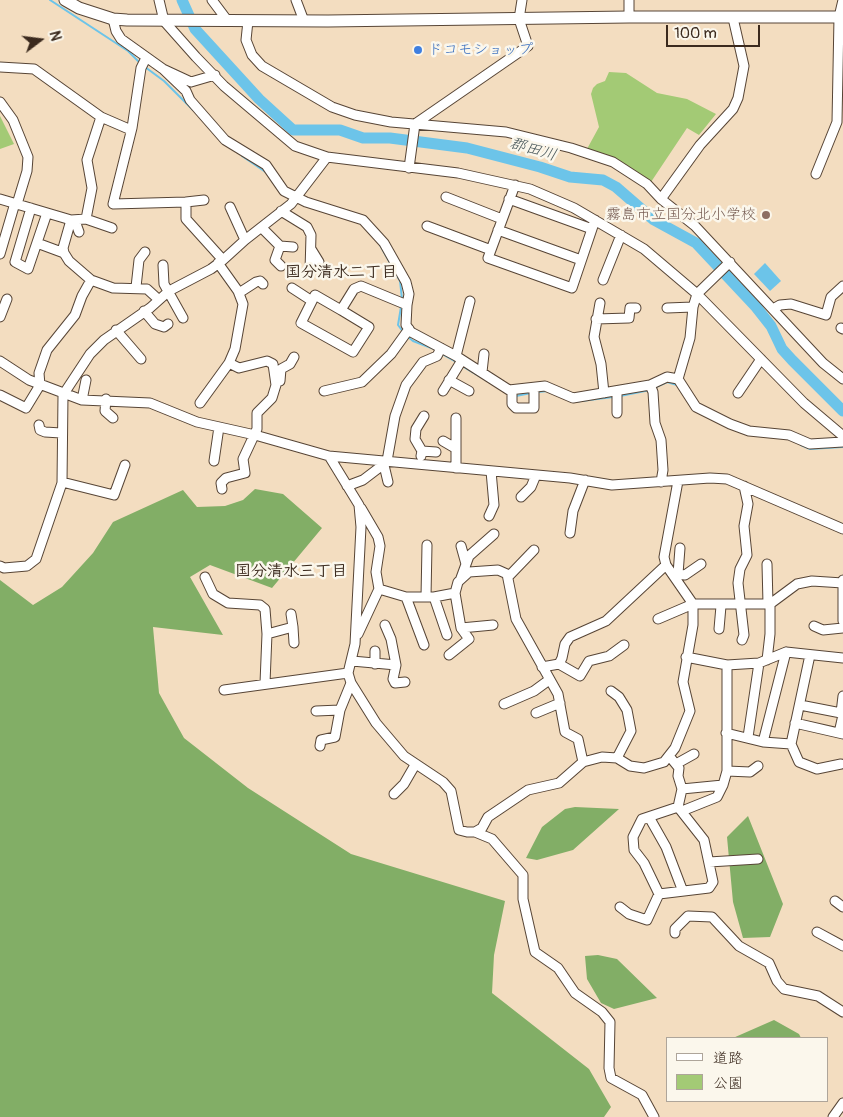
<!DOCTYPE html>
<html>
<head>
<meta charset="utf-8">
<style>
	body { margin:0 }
	#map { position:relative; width:843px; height:1117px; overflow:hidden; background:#f3ddc0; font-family:Pangolin,"Klee One",sans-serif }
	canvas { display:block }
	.legend { position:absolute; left:666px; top:1037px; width:162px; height:65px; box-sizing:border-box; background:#fbf7ec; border:1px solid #aea59a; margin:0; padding:6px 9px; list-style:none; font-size:15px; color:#3b2a1e }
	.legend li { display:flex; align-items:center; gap:10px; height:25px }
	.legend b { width:25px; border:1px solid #aea59a }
	.north { position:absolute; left:15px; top:15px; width:50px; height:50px; -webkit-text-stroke:4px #fbf7ec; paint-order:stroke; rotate:75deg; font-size:14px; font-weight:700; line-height:20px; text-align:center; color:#3b2a1e }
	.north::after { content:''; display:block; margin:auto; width:18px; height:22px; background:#3b2a1e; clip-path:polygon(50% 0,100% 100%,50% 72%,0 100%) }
	.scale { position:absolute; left:666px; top:25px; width:94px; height:22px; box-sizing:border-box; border:2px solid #3b2a1e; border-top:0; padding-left:6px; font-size:15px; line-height:18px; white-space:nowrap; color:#3b2a1e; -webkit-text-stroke:4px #fbf7ec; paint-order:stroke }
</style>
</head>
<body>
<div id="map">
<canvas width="843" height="1117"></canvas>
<ul class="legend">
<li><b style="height:6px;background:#fff"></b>道路</li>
<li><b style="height:14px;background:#a3ca75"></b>公園</li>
</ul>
<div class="north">N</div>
<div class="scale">100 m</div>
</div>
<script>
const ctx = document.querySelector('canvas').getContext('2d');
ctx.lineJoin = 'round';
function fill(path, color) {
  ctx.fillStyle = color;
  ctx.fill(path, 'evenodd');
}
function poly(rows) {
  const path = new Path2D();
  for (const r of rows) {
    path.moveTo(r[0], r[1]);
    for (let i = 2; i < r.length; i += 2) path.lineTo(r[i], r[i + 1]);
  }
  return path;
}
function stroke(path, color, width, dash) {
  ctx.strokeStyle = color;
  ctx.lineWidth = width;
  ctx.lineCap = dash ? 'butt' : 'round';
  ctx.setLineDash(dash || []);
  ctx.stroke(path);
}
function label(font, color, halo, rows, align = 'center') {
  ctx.font = font + ' Pangolin,"Klee One",sans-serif';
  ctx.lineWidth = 5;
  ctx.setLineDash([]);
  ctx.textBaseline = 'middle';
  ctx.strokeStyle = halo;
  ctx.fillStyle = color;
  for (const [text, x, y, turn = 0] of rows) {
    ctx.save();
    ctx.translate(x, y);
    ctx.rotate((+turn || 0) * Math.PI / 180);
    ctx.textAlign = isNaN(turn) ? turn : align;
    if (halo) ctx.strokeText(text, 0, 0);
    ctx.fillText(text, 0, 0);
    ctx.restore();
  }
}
fill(poly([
	[609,72,626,73,657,93,687,99,716,114,699,135,687,128,651,182,614,159,587,149,599,127,591,94,593,88,597,84,605,81],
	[0,116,14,144,0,149]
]), '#a3ca75');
fill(poly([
	[255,489,283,494,322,528,272,588,210,565,190,577,223,635,153,627,159,693,184,738,248,788,351,854,505,901,494,955,492,993,589,1069,611,1107,604,1117,0,1117,0,580,33,605,62,587,93,553,113,522,183,490,197,507,225,506,243,500],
	[575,807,619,809,573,850,537,860,526,858,542,827,565,809],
	[748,816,783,904,770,937,743,938,733,902,727,837],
	[598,955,617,959,657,998,614,1009,601,1003,587,979,585,956],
	[774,1020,799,1034,801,1038,733,1038]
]), '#82ae66');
fill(poly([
	[765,263,781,281,770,291,754,274]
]), '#6cc4e9');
stroke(poly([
	[50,0,128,51,139,62],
	[145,67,164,81,193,110],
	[242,156,267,173],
	[272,181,279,191],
	[380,245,400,281,402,299],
	[401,307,398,325,404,333],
	[407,336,413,341,434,349],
	[442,354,458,363],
	[462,366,509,394],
	[654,388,667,382,677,385],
	[538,392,548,391],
	[516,396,531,393],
	[620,396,650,390],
	[573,402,613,397],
	[801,445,810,449,842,447]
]), '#6cc4e9', 2);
stroke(poly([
	[182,0,195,29,259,99,293,130,340,130,363,138,390,138,467,148,540,167,570,177,603,180,616,187,654,220,696,243,756,307,771,326,782,349,792,360,843,411]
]), '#6cc4e9', 11);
const minor = poly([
	[159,0,164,21,196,57,224,86,295,146,327,157,458,173,530,189,574,208,644,249,697,294,804,403,843,436],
	[212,0,227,20],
	[296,0,304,21],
	[629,0,629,17],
	[113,19,116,31,121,39,163,69,191,82,215,75],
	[248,21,246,40,252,55,262,66,332,107,355,115,391,122,506,132,571,148,613,162,647,184,661,199,695,226,823,363,843,379],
	[146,58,141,68,132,128,113,204,186,202,186,219,223,260],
	[0,67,34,69,101,117,131,130],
	[163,69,186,91,190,100,225,140,266,165,284,191,306,202,363,220,384,243,406,282,409,294,407,305],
	[0,102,13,120,28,157,27,171,17,204],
	[409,168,415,124,528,46,519,19,522,0],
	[816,174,837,122,839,17,843,0],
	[515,185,488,258,572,288,595,220],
	[446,197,502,219],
	[0,199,71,220,63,248,64,253,69,261,91,280,113,288,147,289,158,299],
	[509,199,592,229],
	[661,199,700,145,733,109,738,98,744,66,733,18],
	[186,202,204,200],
	[230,207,245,240],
	[31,208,15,262,28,269,47,213],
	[281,211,307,227,311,235,310,271],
	[86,219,112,228],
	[71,220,86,219,92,188,87,160,101,117],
	[75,221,79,232],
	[427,226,491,250],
	[262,228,280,246,275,260,281,266],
	[498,230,581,260],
	[37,243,64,253],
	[280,246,293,247],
	[311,249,319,262],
	[0,254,15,203],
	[163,265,164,284,183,318],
	[603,280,621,235],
	[136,287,139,260,145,252],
	[292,288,312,301],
	[239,293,256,282,260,281,263,284],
	[600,303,594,337,601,364,604,393],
	[667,308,693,307],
	[773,309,780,305,791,304,826,315,831,297,843,286],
	[341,310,315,295,301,323,353,352,369,327,341,310,354,289,361,286,407,305,406,325,411,332,456,356,509,390,545,386,573,398,650,385],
	[144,311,155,324,164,327,168,324],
	[0,317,7,299],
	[596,319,629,318,630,308,636,308],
	[841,328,843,329],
	[116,330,141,359],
	[456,356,470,301],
	[0,361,29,380,82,400,150,403,197,422,255,435,329,456,570,478,612,485,710,478,727,479,843,529],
	[482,372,484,354],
	[678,379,696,407,730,424,749,431,789,435,810,444,843,442],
	[449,380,469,391],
	[280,381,281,369,290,364,294,357],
	[512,390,512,404,516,408,534,408,534,388],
	[324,391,362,382,391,354,409,329],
	[443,391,462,360],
	[738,393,761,359],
	[0,395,26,408,40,385,39,373,47,350,75,315,82,296,91,280],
	[106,399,105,411,113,418],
	[82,400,86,380],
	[200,403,229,363,235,349,243,304,238,291,218,263],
	[617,413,617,391],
	[456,418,456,468],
	[39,425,40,430,45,432,61,433],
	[443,441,455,448],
	[422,451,415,439,416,429,424,416],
	[329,456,359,505,361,527,355,644,348,673,351,683,376,723,404,756,443,782,451,791,459,830,467,832,475,832,482,828,488,817,528,790,559,783,583,762,602,757,617,758,630,766,644,768,664,762,675,748,690,711,683,682,693,625,693,604,666,565,664,557,678,481],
	[421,456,422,451,436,452],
	[214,461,219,427],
	[383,461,388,482],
	[387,461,395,416,406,385,423,362,437,356,441,348],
	[62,482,114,495,125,465],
	[661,482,663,470,661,440,655,423,653,392,650,385,667,377,678,379,690,338,693,307,697,294,730,262],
	[347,486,363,480,384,464],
	[222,489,221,483,226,478,245,473,243,459,257,429,257,413,272,398,276,385,273,364,267,361,239,368,229,363],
	[521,497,531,487,536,475],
	[489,516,494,505,491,471],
	[570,533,573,511,585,480],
	[461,546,466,564],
	[767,564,768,604],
	[0,566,4,568,27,566,36,559,62,483,63,395,90,354,104,340,150,308,169,291,211,269,223,260,245,240,291,204,327,157],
	[678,574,685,575,701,564],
	[205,577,213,594,228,603,260,605,265,609,267,634,265,683],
	[508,577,534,550],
	[675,577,678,574,680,548],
	[461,578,469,556,494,534],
	[843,580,843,621],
	[379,589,406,597,434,597,455,593],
	[406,597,424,645],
	[426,597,427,545],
	[434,597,447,635],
	[291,614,293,627],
	[658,619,693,604,770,604,797,584,812,581,843,583],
	[493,625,461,628,455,593,458,582,469,572,498,570,507,574,516,619,558,694,565,732,578,739,583,762],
	[814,626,823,630,843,628],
	[719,629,721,606],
	[267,634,293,627,294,643],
	[358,634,379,589,376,572,380,546,378,537,361,508],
	[742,640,744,635,738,583,740,569,747,555,744,526,748,504,744,486],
	[449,655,469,639,461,628],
	[686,657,727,665,759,663,786,652,843,658],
	[767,660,770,634,770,604],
	[352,661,396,665,391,639,385,625],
	[375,664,375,651],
	[559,664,580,676,589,661,609,656,624,645],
	[396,665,393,679,395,683,405,682],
	[542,667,559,664,562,658,565,644,570,637,606,621,666,565],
	[224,690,348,673],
	[611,691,619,697,627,710,631,731,617,758],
	[504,704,534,691,549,680],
	[800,705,841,713,843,696],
	[316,711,340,710],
	[536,713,560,703],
	[795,723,843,734],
	[726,733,763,742,791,744,810,655],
	[839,733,843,715],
	[748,737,759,663],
	[763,742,786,652],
	[791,744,799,762,817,769,841,764],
	[320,746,321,740,335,737,340,710,351,683],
	[670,757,679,768,678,776,682,789,678,807,704,840,713,882,709,888,659,894,644,863,634,850,633,837,642,819,678,807],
	[676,764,694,754],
	[727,771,750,772,758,766],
	[682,789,723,785],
	[394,794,404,784,415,765],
	[682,811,717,797,723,785,727,771,727,665],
	[649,817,666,847,682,889],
	[475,832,492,839,523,875,523,899,535,952,558,968,575,993,602,1012,610,1022,609,1068,611,1078,642,1095,654,1117],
	[709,862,758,859],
	[835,901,843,907],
	[620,907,629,914,647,920,659,894],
	[817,932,843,946],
	[675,933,675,929,688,916,712,917,739,946,769,963,777,981,784,989,818,996,843,1012],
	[833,1117,843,1103]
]);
const major = poly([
	[65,0,79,8,113,19,127,20,328,21,629,17,843,17]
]);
stroke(minor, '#574536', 11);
stroke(major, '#574536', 13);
stroke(minor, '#fff', 9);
stroke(major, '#fff', 11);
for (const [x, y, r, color] of [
	[418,50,5,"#3f7fe0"],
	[766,215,5,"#8d6e63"]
]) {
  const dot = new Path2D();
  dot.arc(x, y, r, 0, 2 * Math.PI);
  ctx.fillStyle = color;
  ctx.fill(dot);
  stroke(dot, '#fbf7ec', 2);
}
label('15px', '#366cbe', '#fbf7ec', [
	["ドコモショップ",428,50]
], 'left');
label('15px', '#785e54', '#fbf7ec', [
	["霧島市立国分北小学校",756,215]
], 'right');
label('italic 16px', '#4a585b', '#fbf7ec', [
	["郡田川",533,150,16]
]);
label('bold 16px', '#3b2a1e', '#fbf7ec', [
	["国分清水二丁目",341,273],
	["国分清水三丁目",291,572]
]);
</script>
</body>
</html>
